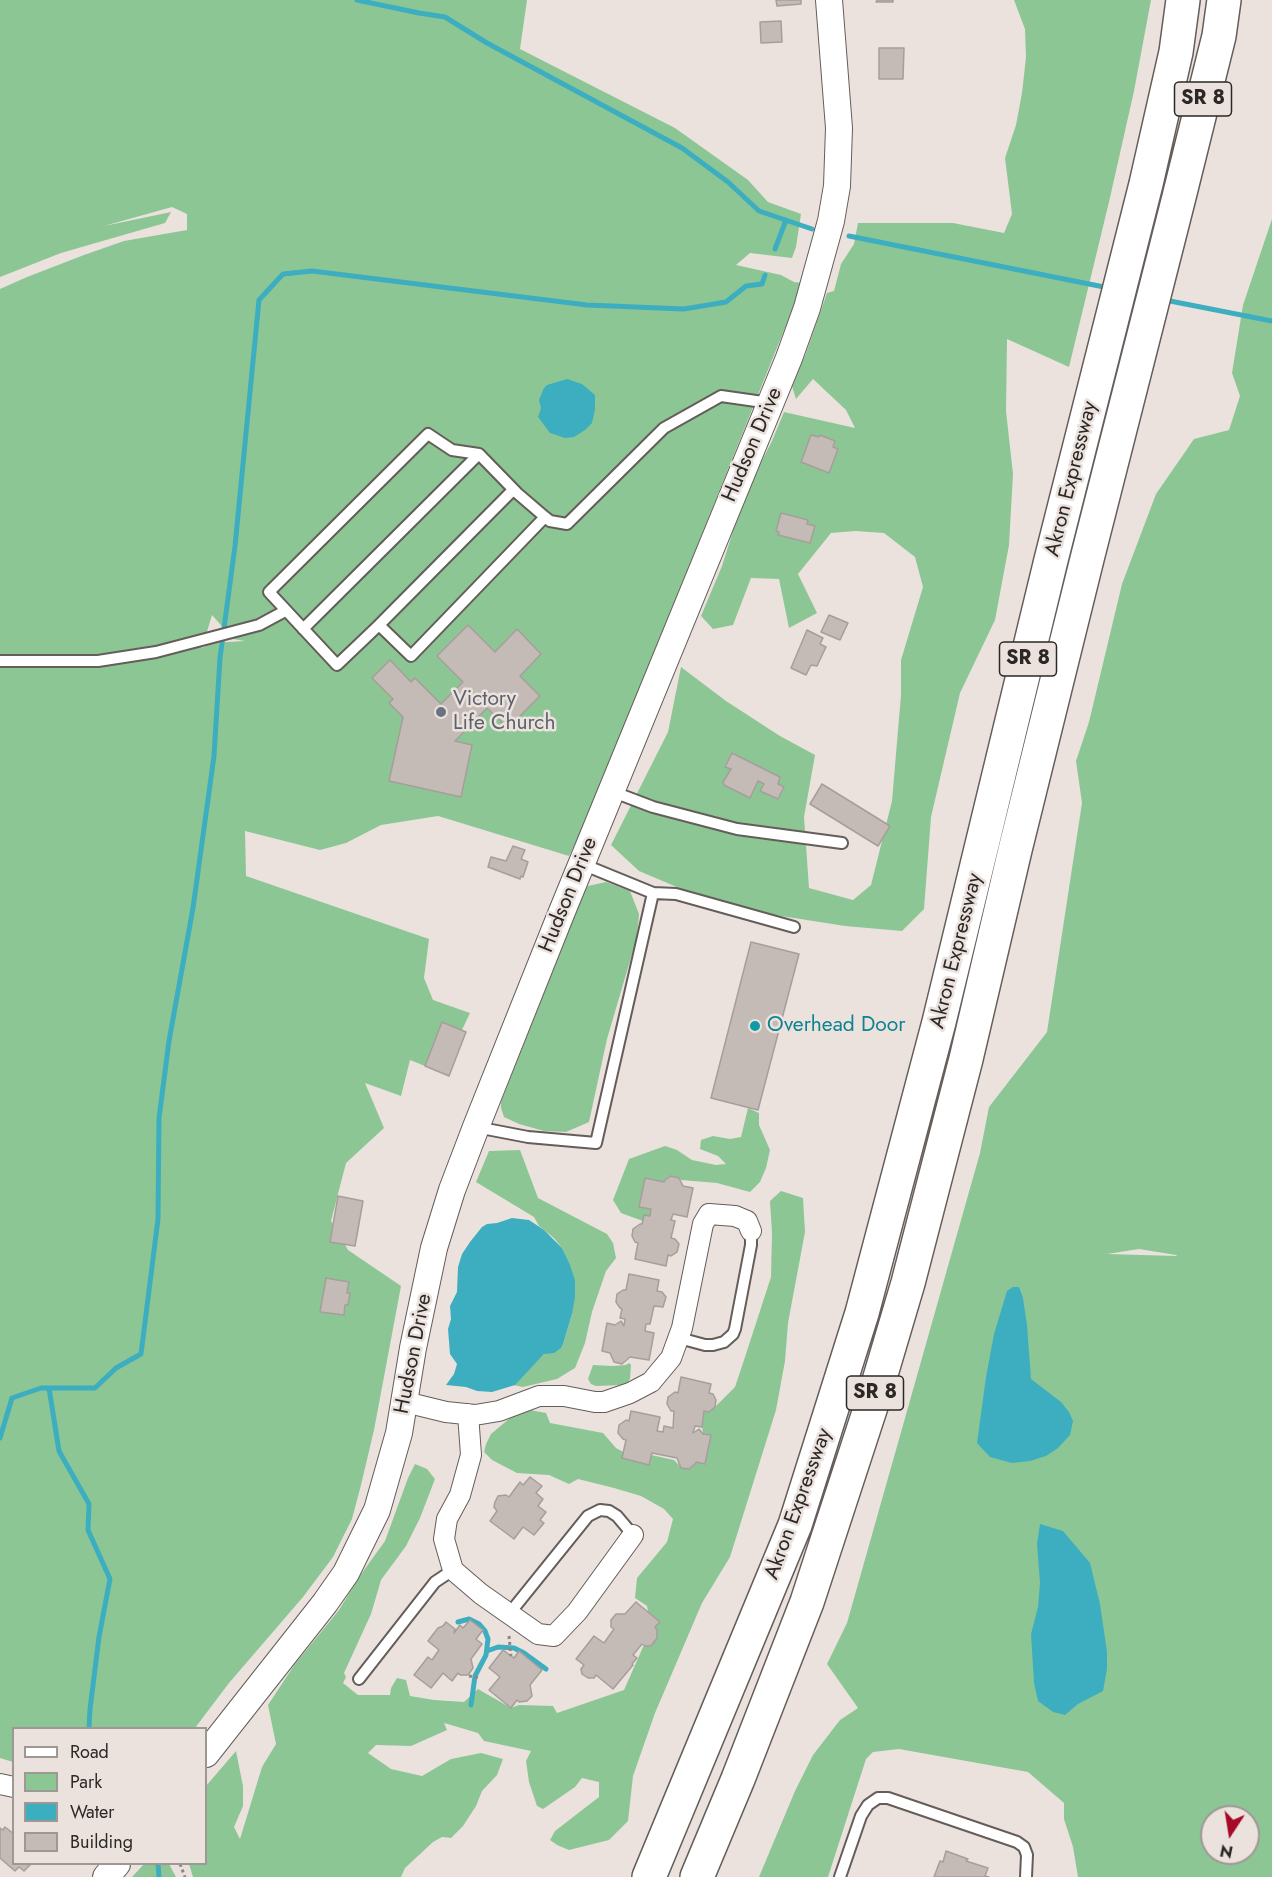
<!DOCTYPE html>
<html>
<head>
<meta charset="utf-8">
<style>
	body { margin:0 }
	#map { position:relative; width:1272px; height:1877px; overflow:hidden; background:#ebe2de; font-family:Jost,sans-serif }
	canvas { display:block }
	.legend { position:absolute; left:12px; top:1727px; width:195px; height:138px; box-sizing:border-box; background:#ebe2de; border:2px solid #9e9894; margin:0; padding:8px 10px; list-style:none; font-size:18px; color:#2b2826 }
	.legend li { display:flex; align-items:center; gap:12px; height:30px }
	.legend b { width:30px; border:2px solid #9e9894 }
	.north { position:absolute; left:1200px; top:1805px; width:60px; height:60px; box-sizing:border-box; background:#ebe2de; border:2px solid #9e9894; border-radius:50%; rotate:192deg; font-size:16px; font-weight:700; line-height:24px; text-align:center; color:#2b2826 }
	.north::after { content:''; display:block; margin:auto; width:21px; height:27px; background:#a50b28; clip-path:polygon(50% 0,100% 100%,50% 72%,0 100%) }
</style>
</head>
<body>
<div id="map">
<canvas width="1272" height="1877"></canvas>
<ul class="legend">
<li><b style="height:8px;background:#fff"></b>Road</li>
<li><b style="height:16px;background:#8dc695"></b>Park</li>
<li><b style="height:16px;background:#3daebf"></b>Water</li>
<li><b style="height:16px;background:#c4bbb7"></b>Building</li>
</ul>
<div class="north">N</div>
</div>
<script>
const ctx = document.querySelector('canvas').getContext('2d');
ctx.lineJoin = 'round';
function fill(path, color) {
  ctx.fillStyle = color;
  ctx.fill(path, 'evenodd');
}
function poly(rows) {
  const path = new Path2D();
  for (const r of rows) {
    path.moveTo(r[0], r[1]);
    for (let i = 2; i < r.length; i += 2) path.lineTo(r[i], r[i + 1]);
  }
  return path;
}
function stroke(path, color, width, dash) {
  ctx.strokeStyle = color;
  ctx.lineWidth = width;
  ctx.lineCap = dash ? 'butt' : 'round';
  ctx.setLineDash(dash || []);
  ctx.stroke(path);
}
function label(font, color, halo, rows, align = 'center') {
  ctx.font = font + ' Jost,sans-serif';
  ctx.lineWidth = 5;
  ctx.setLineDash([]);
  ctx.textBaseline = 'middle';
  ctx.strokeStyle = halo;
  ctx.fillStyle = color;
  for (const [text, x, y, turn = 0] of rows) {
    ctx.save();
    ctx.translate(x, y);
    ctx.rotate((+turn || 0) * Math.PI / 180);
    ctx.textAlign = isNaN(turn) ? turn : align;
    if (halo) ctx.strokeText(text, 0, 0);
    ctx.fillText(text, 0, 0);
    ctx.restore();
  }
}
fill(poly([
	[0,0,527,0,520,49,675,128,748,180,768,202,801,214,796,247,792,258,750,253,736,265,781,275,794,282,803,283,588,817,569,856,438,816,381,825,346,843,320,850,245,831,246,876,429,939,424,978,433,1000,470,1013,462,1030,443,1022,425,1066,410,1060,401,1096,365,1083,384,1128,346,1163,331,1221,348,1250,401,1286,374,1430,361,1485,352,1519,333,1557,303,1597,229,1683,195,1728,14,1728,13,1762,0,1758,0,289,27,277,84,255,124,241,187,230,187,214,172,207,104,226,171,212,165,223,61,253,0,277],
	[212,615,233,639,245,641,212,643,202,648],
	[1014,0,1151,0,1134,91,1109,202,1069,367,1007,339,1006,411,1013,474,1009,545,995,620,960,693,931,817,924,909,902,931,845,926,724,907,639,871,611,845,668,732,681,667,726,701,780,736,815,755,804,817,809,888,853,900,871,885,892,801,901,695,901,660,923,587,915,557,884,533,855,531,831,533,798,574,817,613,789,628,779,579,751,578,733,625,713,629,701,616,722,566,745,493,772,441,784,412,855,428,846,410,813,379,796,399,791,383,805,356,827,293,834,291,841,264,854,244,858,223,953,223,1004,233,1012,214,1005,158,1016,125,1022,93,1026,57,1025,29],
	[1272,219,1272,1877,1078,1877,1073,1847,1064,1819,1064,1803,1028,1772,899,1749,873,1752,866,1759,828,1877,759,1877,795,1791,813,1755,840,1720,858,1708,827,1664,847,1623,980,1153,989,1107,1047,1032,1082,803,1076,761,1089,722,1122,584,1156,494,1194,439,1229,430,1240,396,1232,373,1243,305],
	[1139,1249,1176,1255,1177,1256,1107,1254],
	[1212,1817,1248,1817,1248,1853,1212,1853],
	[606,882,630,891,639,914,637,937,607,1039,589,1122,566,1132,544,1131,519,1124,504,1117,501,1108,501,1102,583,893,588,886],
	[748,1108,759,1113,759,1125,770,1150,766,1168,760,1182,750,1192,717,1183,681,1180,679,1178,672,1176,665,1180,664,1182,645,1178,639,1207,651,1209,650,1216,644,1215,643,1221,621,1213,613,1200,629,1159,665,1146,677,1150,692,1160,716,1165,726,1164,718,1156,700,1149,701,1140,713,1136,730,1139,741,1137],
	[520,1150,538,1198,607,1234,613,1243,616,1258,606,1271,592,1312,585,1343,575,1368,557,1379,523,1387,513,1385,544,1354,564,1341,572,1314,565,1255,562,1248,554,1238,539,1226,534,1217,476,1182,489,1151],
	[781,1191,803,1198,805,1232,788,1323,785,1361,776,1410,730,1557,702,1603,655,1713,633,1776,628,1821,609,1840,569,1850,557,1845,550,1840,555,1831,599,1797,599,1782,582,1778,575,1787,543,1809,537,1806,529,1782,526,1761,531,1751,484,1741,478,1733,444,1723,447,1730,411,1746,376,1745,368,1753,391,1769,422,1776,451,1759,481,1753,503,1759,497,1775,482,1791,476,1806,463,1826,451,1838,442,1837,433,1842,405,1868,401,1877,193,1877,189,1864,206,1864,206,1786,236,1751,243,1786,243,1806,234,1827,240,1839,262,1767,276,1744,268,1705,295,1664,339,1610,359,1577,385,1541,408,1478,415,1464,427,1469,435,1479,420,1518,406,1546,381,1580,371,1614,344,1673,346,1677,343,1683,358,1695,390,1695,391,1688,397,1678,406,1680,410,1696,434,1700,464,1702,478,1689,511,1708,519,1705,553,1706,557,1713,624,1690,651,1629,647,1606,635,1598,637,1578,667,1542,673,1519,664,1509,641,1496,614,1488,578,1479,569,1484,549,1475,517,1473,492,1460,484,1452,486,1444,491,1434,510,1418,530,1410,546,1413,550,1423,603,1433,616,1448,636,1459,651,1455,674,1460,681,1467,709,1445,711,1436,703,1434,702,1427,704,1411,715,1407,735,1387,744,1360,771,1277,772,1233,770,1201],
	[629,1363,631,1365,630,1379,627,1383,622,1385,596,1386,591,1384,588,1379,593,1365,612,1366,626,1365],
	[144,1864,169,1864,176,1877,132,1877]
]), '#8dc695');
fill(poly([
	[567,379,582,384,595,395,595,409,592,423,585,430,574,437,565,438,550,433,538,417,541,408,539,400,544,388,547,385],
	[512,1218,529,1220,544,1230,562,1248,570,1265,575,1280,575,1297,572,1314,564,1341,561,1348,554,1353,544,1354,515,1385,492,1392,477,1391,466,1387,446,1385,454,1374,457,1364,450,1354,448,1329,451,1319,450,1306,457,1292,458,1267,462,1254,470,1242,482,1227,487,1224,497,1223],
	[1013,1287,1019,1287,1023,1298,1027,1325,1031,1379,1061,1402,1069,1412,1073,1421,1070,1435,1058,1448,1046,1456,1030,1461,1012,1463,990,1457,977,1443,986,1377,994,1334,1007,1291],
	[1040,1524,1063,1531,1090,1563,1100,1604,1107,1652,1107,1669,1103,1691,1078,1704,1065,1715,1053,1712,1038,1701,1034,1683,1031,1634,1038,1607,1040,1583,1037,1544]
]), '#3daebf');
stroke(poly([
	[357,0,419,13,445,17,487,43,682,148,728,182,759,211,812,229],
	[849,236,1109,288],
	[775,249,786,220],
	[1165,300,1272,321],
	[49,1388,59,1451,89,1504,88,1530,110,1579,99,1637,90,1709,89,1728],
	[0,1438,12,1398,41,1388,95,1388,116,1368,141,1354,158,1219,159,1118,169,1041,193,908,214,756,220,658,235,546,259,300,283,274,312,271,587,305,684,309,726,302,746,286,762,284,765,275],
	[458,1622,469,1619,479,1624,485,1631,488,1639,486,1655,475,1676,471,1705],
	[487,1651,498,1647,514,1648,524,1653,546,1669],
	[158,1864,159,1877]
]), '#3daebf', 5);
const building = poly([
	[776,0,801,0,801,4,777,6,776,0],
	[877,0,893,0,893,2,876,2,877,0],
	[781,21,782,42,761,43,760,22,781,21],
	[879,48,904,48,903,79,879,79,879,48],
	[811,435,819,437,820,435,835,441,833,447,838,449,829,473,801,462,811,435],
	[781,513,808,520,807,524,815,526,810,543,778,535,779,532,776,531,781,513],
	[829,615,848,623,840,640,821,632,829,615],
	[468,625,495,652,517,629,541,654,520,676,540,696,508,728,487,708,455,741,472,745,461,797,389,781,403,717,389,703,393,699,372,678,390,660,411,682,415,678,441,704,463,682,437,656,468,625],
	[807,630,823,638,820,644,826,647,817,666,811,665,806,675,791,668,807,630],
	[732,753,780,777,778,784,784,787,778,799,760,791,764,784,758,781,750,798,724,785,723,782,731,769,725,767,732,753],
	[822,784,890,826,878,846,810,804,822,784],
	[513,846,525,850,521,859,528,862,523,877,521,876,520,879,488,867,491,857,506,861,513,846],
	[751,942,799,954,758,1110,711,1098,751,942],
	[442,1022,466,1032,449,1076,425,1066,442,1022],
	[671,1176,679,1178,683,1186,693,1188,687,1217,673,1214,671,1220,675,1221,671,1238,675,1239,679,1244,677,1252,671,1256,668,1255,666,1266,635,1259,638,1243,635,1242,632,1236,633,1229,640,1224,642,1224,644,1215,650,1216,651,1209,639,1207,645,1178,664,1182,665,1180,671,1176],
	[338,1196,363,1201,355,1246,330,1242,338,1196],
	[629,1274,659,1280,657,1291,662,1292,666,1297,663,1307,654,1306,650,1324,646,1324,645,1331,654,1333,649,1360,630,1357,622,1364,614,1362,610,1353,602,1351,607,1323,615,1325,621,1321,624,1326,625,1319,620,1318,622,1309,620,1308,616,1302,617,1294,623,1290,626,1290,629,1274],
	[326,1278,349,1282,347,1293,350,1293,348,1305,345,1305,344,1315,320,1312,326,1278],
	[681,1377,711,1384,709,1393,713,1394,716,1400,715,1407,709,1412,704,1411,702,1427,695,1426,693,1433,699,1429,703,1434,711,1435,705,1464,696,1462,695,1464,689,1469,681,1468,677,1458,652,1453,649,1465,622,1458,626,1440,623,1439,618,1433,619,1425,626,1420,629,1421,631,1411,660,1417,657,1431,663,1432,664,1426,673,1428,674,1411,671,1411,667,1404,668,1397,675,1392,678,1393,681,1377],
	[530,1477,542,1486,536,1493,543,1499,538,1506,546,1512,540,1520,544,1523,534,1535,523,1527,514,1539,490,1521,497,1511,494,1507,495,1502,498,1496,506,1495,509,1497,520,1482,523,1485,530,1477],
	[636,1602,660,1622,655,1627,657,1630,657,1638,651,1646,645,1646,642,1644,633,1655,637,1658,632,1664,633,1665,613,1689,596,1675,594,1678,588,1678,582,1674,581,1669,584,1665,576,1659,594,1636,604,1643,614,1629,611,1627,611,1620,616,1614,625,1614,636,1602],
	[470,1620,483,1630,476,1639,482,1644,471,1659,473,1668,468,1675,460,1675,458,1673,452,1681,443,1673,431,1688,414,1675,428,1657,432,1660,439,1650,428,1641,438,1628,443,1626,446,1622,455,1629,454,1633,460,1625,463,1628,470,1620],
	[503,1650,514,1658,519,1651,542,1670,530,1685,532,1696,527,1701,519,1702,517,1700,511,1708,489,1690,500,1677,489,1668,503,1650],
	[5,1827,14,1834,14,1864,31,1864,24,1871,19,1867,15,1871,0,1858,0,1828,3,1830,5,1827],
	[946,1851,968,1859,966,1861,988,1868,985,1876,989,1877,934,1877,940,1861,943,1862,946,1851]
]);
fill(building, '#c4bbb7');
stroke(building, '#a69e9a', 1.5);
const service = poly([
	[545,517,411,656,379,625,337,665,269,592,428,434,452,450,479,454,517,493,545,517,550,521,567,524,664,428,721,396,770,403],
	[379,625,513,490],
	[303,629,479,454],
	[0,661,98,661,156,652,259,625,285,611],
	[611,791,653,807,737,829,842,843],
	[653,893,676,894,794,927],
	[476,1127,528,1137,596,1143,653,893,582,864],
	[679,1338,705,1345,713,1345,724,1342,733,1334,735,1329,751,1245,751,1231],
	[509,1614,588,1516,600,1510,609,1511,617,1516,633,1535],
	[359,1679,435,1582,453,1570],
	[840,1877,861,1816,868,1805,878,1798,888,1798,1017,1842,1024,1847,1027,1855,1026,1877]
]);
const minor = poly([
	[405,1402,446,1412,475,1415,499,1411,539,1396,564,1396,595,1402,604,1402,630,1393,651,1382,671,1358,682,1328,703,1224,709,1214,735,1216,747,1221,751,1231],
	[468,1414,471,1455,460,1495,447,1519,444,1539,453,1570,481,1594,538,1634,554,1636,577,1612,633,1535],
	[0,1784,14,1787]
]);
const tertiary = poly([
	[206,1754,325,1603,346,1573,377,1510,399,1433,413,1348,434,1248,452,1190,476,1127,561,914,789,358,807,308,831,221,837,186,839,128,829,0],
	[106,1877,117,1864]
]);
const motorway = poly([
	[649,1877,795,1525,862,1313,939,1022,1051,560,1146,184,1176,52,1183,0],
	[697,1877,738,1779,807,1602,876,1391,908,1283,966,1059,1015,850,1087,559,1179,197,1219,36,1224,0]
]);
stroke(service, '#645d59', 14);
stroke(minor, '#645d59', 22);
stroke(tertiary, '#645d59', 28);
stroke(motorway, '#645d59', 36);
stroke(poly([
	[509,1636,511,1656],
	[469,1676,480,1678],
	[180,1864,185,1877]
]), '#8d8784', 3, [3, 3]);
stroke(service, '#fff', 10);
stroke(minor, '#fff', 20);
stroke(tertiary, '#fff', 26);
stroke(motorway, '#fff', 33);
for (const [x, y, r, color] of [
	[441,712,6,"#6b7280"],
	[755,1026,6,"#0f9aa8"]
]) {
  const dot = new Path2D();
  dot.arc(x, y, r, 0, 2 * Math.PI);
  ctx.fillStyle = color;
  ctx.fill(dot);
  stroke(dot, '#ebe2de', 2);
}
for (const [x, y, w] of [
	[1203,99,57],
	[1028,659,57],
	[875,1393,57]
]) {
  const box = new Path2D();
  box.roundRect(x - w / 2, y - 17, w, 34, 4.5);
  ctx.fillStyle = '#ebe2de';
  ctx.fill(box);
  stroke(box, '#2b2826', 1.5);
}
label('bold 20px', '#2b2826', null, [
	["SR 8",1203,99],
	["SR 8",1028,659],
	["SR 8",875,1393]
]);
label('21px', '#2b2826', '#ebe2de', [
	["Hudson Drive",753,445,-67],
	["Akron Expressway",1072,479,-76],
	["Hudson Drive",569,895,-68],
	["Akron Expressway",957,951,-76],
	["Hudson Drive",414,1354,-79],
	["Akron Expressway",799,1504,-70]
]);
label('21px', '#5b616d', '#ebe2de', [
	["Victory",453,700],
	["Life Church",453,724]
], 'left');
label('21px', '#0d838f', '#ebe2de', [
	["Overhead Door",767,1026]
], 'left');
</script>
</body>
</html>
